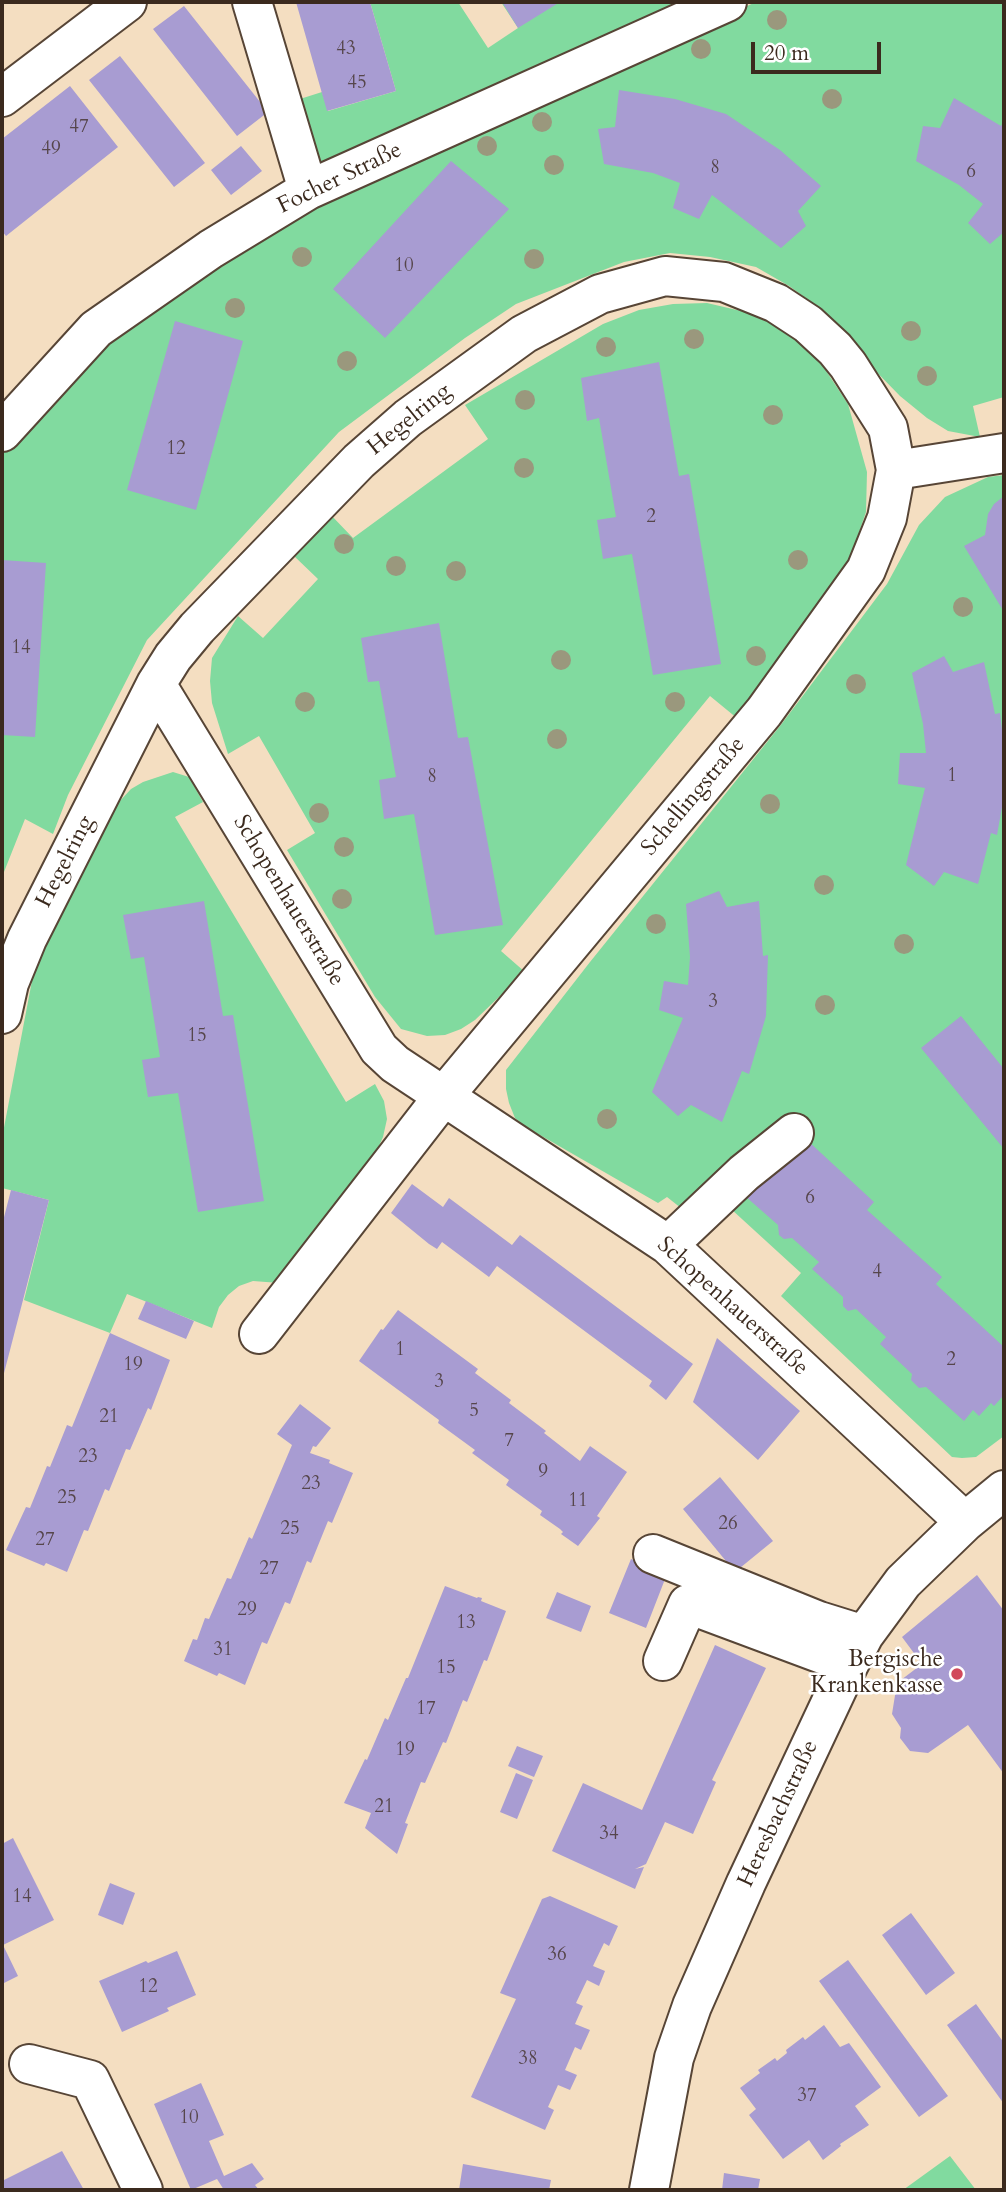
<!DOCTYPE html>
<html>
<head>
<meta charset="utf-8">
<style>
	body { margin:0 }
	#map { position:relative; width:1006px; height:2192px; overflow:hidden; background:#f4dec1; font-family:Cardo,serif }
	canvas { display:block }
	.frame { position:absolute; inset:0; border:4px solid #3b2a1e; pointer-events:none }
	.scale { position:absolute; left:751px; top:42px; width:130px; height:32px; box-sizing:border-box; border:4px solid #3b2a1e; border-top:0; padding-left:9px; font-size:21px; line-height:24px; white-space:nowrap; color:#3b2a1e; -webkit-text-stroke:5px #fff; paint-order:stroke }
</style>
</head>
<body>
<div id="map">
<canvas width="1006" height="2192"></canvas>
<div class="frame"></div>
<div class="scale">20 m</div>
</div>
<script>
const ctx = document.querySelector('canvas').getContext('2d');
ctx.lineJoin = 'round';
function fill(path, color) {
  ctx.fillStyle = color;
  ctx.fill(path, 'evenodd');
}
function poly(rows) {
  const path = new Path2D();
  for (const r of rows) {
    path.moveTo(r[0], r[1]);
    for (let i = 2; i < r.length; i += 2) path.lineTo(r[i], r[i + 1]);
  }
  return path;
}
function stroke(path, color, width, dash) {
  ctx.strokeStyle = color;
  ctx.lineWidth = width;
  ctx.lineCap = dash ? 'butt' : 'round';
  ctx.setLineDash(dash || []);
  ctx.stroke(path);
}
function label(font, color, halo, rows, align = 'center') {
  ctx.font = font + ' Cardo,serif';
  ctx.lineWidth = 5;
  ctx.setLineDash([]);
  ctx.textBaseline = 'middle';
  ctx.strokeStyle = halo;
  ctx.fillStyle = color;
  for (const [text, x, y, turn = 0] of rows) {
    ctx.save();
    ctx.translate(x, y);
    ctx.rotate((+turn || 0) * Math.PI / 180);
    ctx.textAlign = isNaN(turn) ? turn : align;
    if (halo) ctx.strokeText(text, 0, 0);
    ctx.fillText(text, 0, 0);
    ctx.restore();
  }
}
fill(poly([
	[370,2,458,2,488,48,518,28,501,2,700,2,322,167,300,99,322,92,328,111,396,91],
	[756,2,1004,2,1004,397,973,406,980,437,948,431,927,418,900,396,859,354,821,309,789,286,756,267,710,257,670,253,624,262,516,304,465,338,339,432,147,640,68,795,53,834,25,819,2,877,2,450,97,347,309,203],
	[707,303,754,314,798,336,817,357,848,404,867,472,866,512,850,559,738,719,710,696,501,951,525,972,475,1020,461,1029,445,1035,427,1036,401,1029,375,997,287,850,315,833,259,736,228,754,212,703,210,681,212,658,238,616,263,638,318,579,294,556,329,513,353,538,488,439,465,405,603,324,639,310,673,304],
	[1004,475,1004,1436,976,1457,962,1458,952,1457,781,1296,801,1273,731,1209,686,1212,667,1197,658,1203,526,1127,515,1118,509,1103,506,1089,506,1070,590,962,780,726,887,584,919,525,945,497,988,477],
	[173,772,189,777,203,802,175,817,346,1102,375,1084,384,1101,387,1119,383,1137,374,1157,279,1283,253,1281,239,1286,228,1295,219,1307,212,1328,127,1294,110,1333,24,1300,49,1200,2,1188,2,1138,35,965,119,802,131,789,143,782],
	[950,2156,976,2190,903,2190]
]), '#81da9f');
fill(poly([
	[296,2,370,2,396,91,327,111],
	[502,2,560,2,518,28],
	[184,6,268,112,237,136,153,29],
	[120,56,205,163,174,187,89,80],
	[70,86,118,147,6,236,2,231,2,139],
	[619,90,675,99,726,114,780,150,821,186,798,211,806,226,781,248,712,195,699,219,673,208,680,183,653,173,604,164,598,129,615,127],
	[954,98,1001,126,1004,120,1004,232,990,244,968,223,983,204,959,185,916,161,923,126,940,128],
	[241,146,262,171,231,195,211,170],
	[451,161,509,209,385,338,333,289],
	[175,321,243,341,196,510,127,490],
	[659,362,679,476,689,474,721,664,653,675,632,554,603,559,597,520,616,517,599,418,587,421,581,378],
	[1004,496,1004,612,964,546,985,535,988,514,994,504],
	[2,560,46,563,35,737,2,735],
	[439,623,458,738,468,737,503,925,435,935,414,814,384,819,379,780,396,777,379,681,368,682,361,638],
	[944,656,953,672,984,662,995,714,1000,713,1004,747,1004,796,997,835,991,833,978,884,944,872,934,886,906,865,925,788,898,784,900,753,926,753,923,724,912,673],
	[719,891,727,907,759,901,763,956,768,955,766,1016,749,1074,742,1071,722,1122,691,1105,678,1116,652,1092,683,1018,659,1010,664,981,688,985,690,957,686,904],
	[204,901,223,1016,233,1015,264,1201,198,1212,178,1093,148,1097,142,1060,160,1057,144,957,131,959,123,915],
	[961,1016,1004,1069,1004,1149,921,1048],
	[808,1141,874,1202,867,1210,942,1277,936,1284,940,1288,1004,1347,1004,1395,994,1406,991,1403,979,1416,973,1410,964,1421,926,1387,919,1388,911,1380,912,1374,880,1344,886,1337,856,1309,848,1311,843,1306,843,1297,812,1269,819,1262,792,1238,784,1239,779,1235,778,1225,745,1196,780,1158,787,1164],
	[412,1184,443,1207,449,1198,512,1245,520,1235,693,1364,666,1400,649,1386,652,1381,497,1266,489,1277,442,1242,437,1249,429,1244,391,1213],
	[11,1190,49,1200,3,1377,2,1225],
	[146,1301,194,1321,186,1339,138,1319],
	[398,1310,478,1369,475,1373,511,1400,509,1403,546,1431,544,1433,580,1461,590,1446,627,1472,597,1516,600,1518,578,1546,561,1534,563,1532,560,1529,540,1515,542,1511,506,1485,509,1480,472,1453,475,1450,438,1423,439,1420,359,1361,381,1329,383,1330],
	[110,1333,170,1360,151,1410,148,1408,130,1450,126,1449,109,1491,105,1489,88,1531,84,1530,67,1572,46,1563,44,1566,6,1550,26,1507,30,1508,47,1466,50,1467,67,1425,72,1427],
	[717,1338,800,1411,758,1460,693,1402],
	[300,1404,331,1428,316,1447,313,1446,310,1453,330,1460,329,1463,353,1473,332,1523,328,1521,311,1563,307,1561,290,1604,285,1602,267,1644,262,1642,245,1685,219,1673,217,1676,184,1661,193,1639,197,1640,205,1618,209,1619,227,1578,231,1579,249,1537,252,1539,292,1445,277,1434],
	[720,1477,773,1541,735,1572,683,1509],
	[631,1559,667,1574,646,1628,609,1613],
	[977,1575,1004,1611,1004,1774,968,1725,928,1753,910,1751,900,1738,901,1728,892,1714,897,1683,922,1664,902,1637],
	[445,1586,477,1598,478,1597,482,1598,481,1601,506,1611,487,1661,484,1660,467,1702,463,1700,446,1743,443,1742,425,1783,421,1782,405,1823,408,1824,397,1854,365,1828,371,1813,344,1803,365,1759,367,1760,385,1718,388,1720,406,1678,408,1678],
	[557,1592,591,1606,581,1632,546,1618],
	[715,1645,766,1668,712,1780,716,1782,693,1834,665,1822,646,1864,635,1869,644,1867,635,1889,552,1851,583,1783,642,1810],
	[517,1746,543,1756,534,1777,508,1766],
	[516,1773,533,1780,517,1819,500,1812],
	[13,1838,54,1920,3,1945,18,1976,2,1984,2,1844],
	[110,1883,135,1893,123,1925,98,1915],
	[550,1896,618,1926,609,1946,604,1943,593,1966,605,1971,599,1986,587,1980,576,2003,583,2006,575,2024,590,2030,581,2050,575,2047,565,2070,577,2075,570,2090,558,2085,548,2107,554,2110,545,2130,471,2097,516,1999,500,1993,542,1899],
	[911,1913,955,1973,926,1995,882,1935],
	[177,1951,196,1995,167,2008,169,2011,122,2032,99,1981,146,1961,148,1963],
	[848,1960,948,2096,919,2117,819,1981],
	[976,2004,1004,2043,1004,2104,947,2025],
	[824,2025,840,2047,849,2043,881,2087,855,2106,869,2125,840,2144,841,2146,823,2160,809,2140,783,2159,749,2115,756,2109,740,2088,760,2073,758,2070,775,2058,777,2061,787,2053,786,2050,803,2037,805,2040],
	[201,2083,224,2135,209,2141,224,2176,252,2163,264,2179,255,2185,259,2190,224,2190,217,2179,191,2190,154,2104],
	[62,2151,84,2190,2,2190,2,2181],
	[463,2164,551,2180,549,2190,459,2190],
	[724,2173,760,2179,758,2190,722,2190]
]), '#a89cd2');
const minor = poly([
	[252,2,308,190],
	[2,97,127,2],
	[2,432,96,329,211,249,308,190,727,2],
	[896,470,1004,453],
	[156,684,379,1049,395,1064,668,1245,965,1522],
	[2,1014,9,983,27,939,156,684,173,657,197,628,359,461,408,418,524,334,600,294,665,276,724,282,776,303,808,324,835,349,848,365,888,428,896,470,887,518,866,570,764,712,443,1097,259,1334],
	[668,1245,744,1173,794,1133],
	[653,1554,819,1621,864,1635],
	[663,1661,688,1604,849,1664],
	[29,2064,90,2080,143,2190],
	[649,2190,674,2058,692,2006,746,1883,849,1664,864,1635,903,1582,965,1522,1004,1490]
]);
stroke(minor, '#574536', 42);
stroke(minor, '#fff', 38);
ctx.fillStyle = '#9a987d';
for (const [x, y] of [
	[777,20],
	[701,49],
	[832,99],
	[542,122],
	[487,146],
	[554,165],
	[302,257],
	[534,259],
	[235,308],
	[911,331],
	[694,339],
	[606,347],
	[347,361],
	[927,376],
	[525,400],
	[773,415],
	[524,468],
	[344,544],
	[798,560],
	[396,566],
	[456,571],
	[963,607],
	[756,656],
	[561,660],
	[856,684],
	[305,702],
	[675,702],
	[557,739],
	[770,804],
	[319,813],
	[344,847],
	[824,885],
	[342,899],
	[656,924],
	[904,944],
	[825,1005],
	[607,1119]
]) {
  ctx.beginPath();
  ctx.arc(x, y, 10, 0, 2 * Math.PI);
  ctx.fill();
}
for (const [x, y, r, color] of [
	[957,1674,7,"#d1495b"]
]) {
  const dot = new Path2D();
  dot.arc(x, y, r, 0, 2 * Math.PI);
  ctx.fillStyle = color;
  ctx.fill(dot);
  stroke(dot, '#fff', 2.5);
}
label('19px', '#56464b', null, [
	["43",346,50],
	["45",357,84],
	["47",79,128],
	["49",51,150],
	["8",715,169],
	["6",971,173],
	["10",404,267],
	["12",176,450],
	["2",651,518],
	["14",21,649],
	["1",952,777],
	["8",432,778],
	["3",713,1003],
	["15",197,1037],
	["6",810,1199],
	["4",877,1273],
	["1",400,1351],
	["2",951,1361],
	["19",133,1366],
	["3",439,1383],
	["5",474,1412],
	["21",109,1418],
	["7",509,1442],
	["23",88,1458],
	["9",543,1473],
	["23",311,1485],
	["25",67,1499],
	["11",578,1502],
	["26",728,1525],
	["25",290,1530],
	["27",45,1541],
	["27",269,1570],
	["29",247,1611],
	["13",466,1624],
	["31",223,1651],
	["15",446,1669],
	["17",426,1710],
	["19",405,1751],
	["21",384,1808],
	["34",609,1835],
	["14",22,1898],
	["36",557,1956],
	["12",148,1988],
	["38",528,2060],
	["37",807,2097],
	["10",189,2119]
]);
label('23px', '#3b2a1e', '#fff', [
	["Focher Straße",340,179,-26],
	["Hegelring",410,420,-39],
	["Schellingstraße",694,797,-50],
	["Hegelring",66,862,-63],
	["Schopenhauerstraße",288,901,59],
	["Schopenhauerstraße",732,1307,42],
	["Heresbachstraße",779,1814,-65]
]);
label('23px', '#3b2a1e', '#fff', [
	["Bergische",943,1661],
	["Krankenkasse",943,1687]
], 'right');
</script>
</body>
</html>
